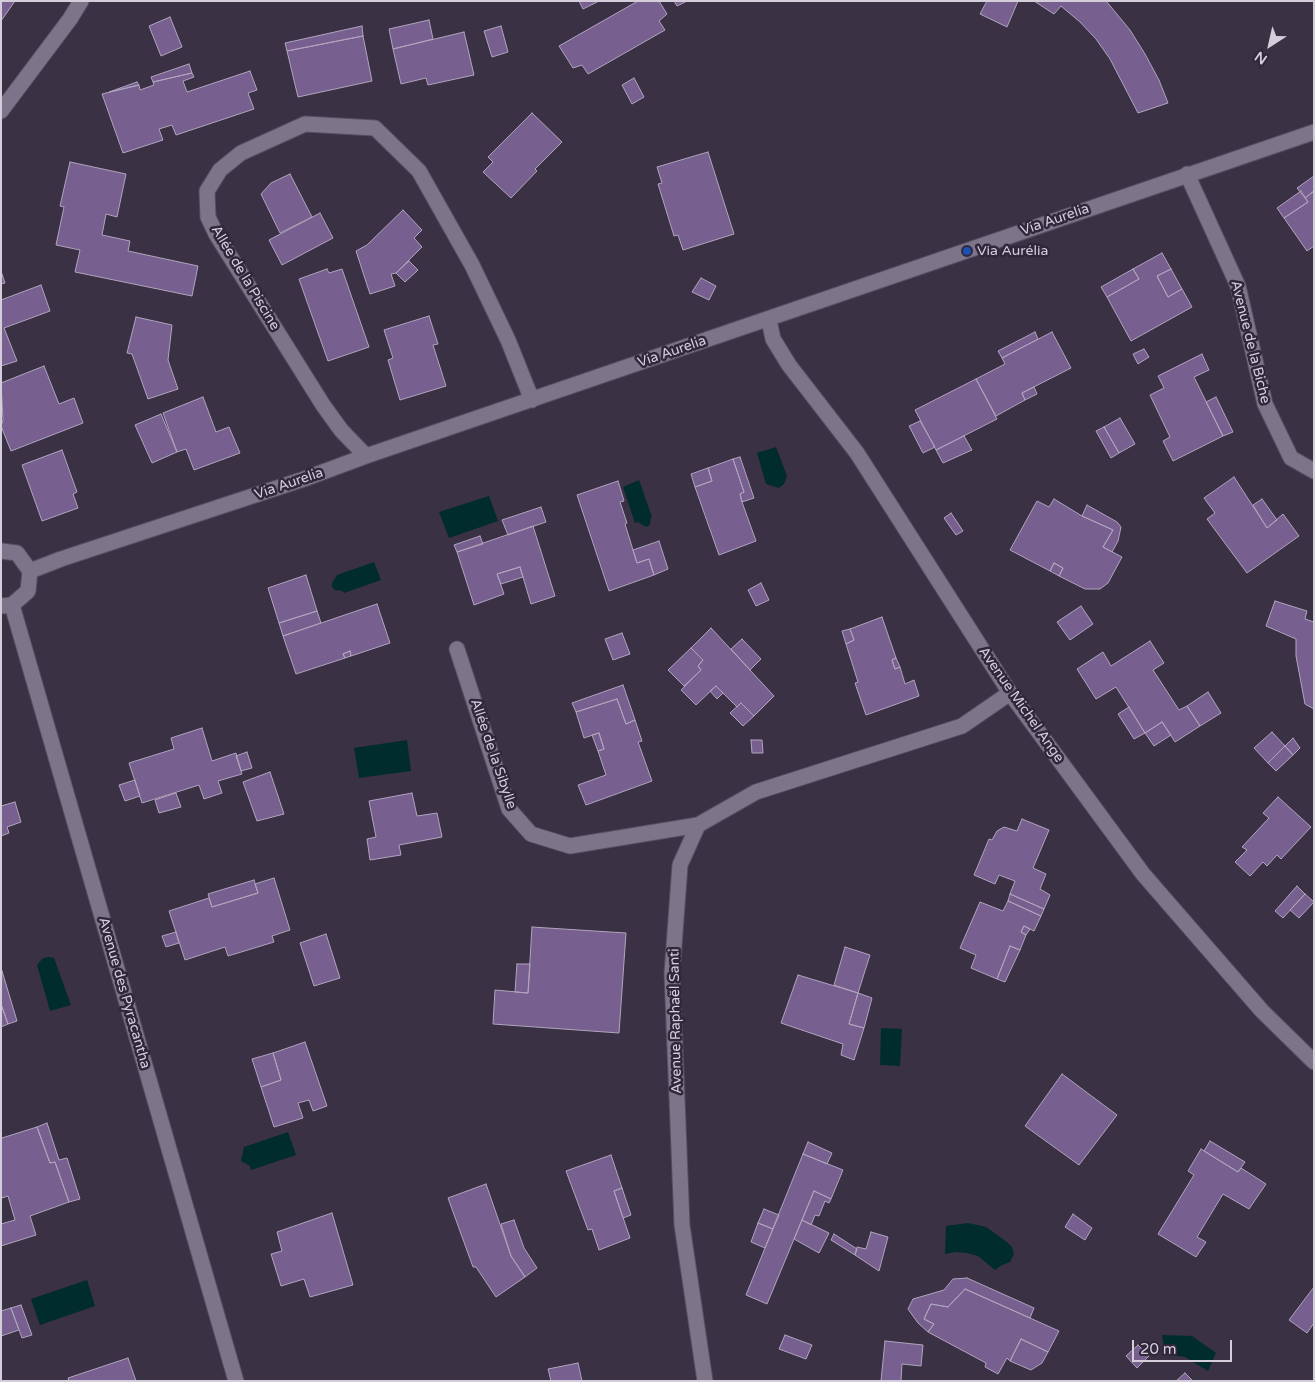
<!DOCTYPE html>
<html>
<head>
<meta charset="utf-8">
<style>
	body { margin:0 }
	#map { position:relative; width:1315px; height:1382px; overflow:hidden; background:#3a3145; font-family:"Varela Round",sans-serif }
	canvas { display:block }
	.frame { position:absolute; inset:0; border:2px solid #d4cedb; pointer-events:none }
	.north { position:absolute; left:1245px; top:20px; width:50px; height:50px; -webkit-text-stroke:4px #30273a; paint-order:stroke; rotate:215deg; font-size:14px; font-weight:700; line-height:20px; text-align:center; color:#d4cedb }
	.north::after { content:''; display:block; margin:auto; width:18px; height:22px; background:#d4cedb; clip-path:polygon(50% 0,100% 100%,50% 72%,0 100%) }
	.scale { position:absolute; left:1132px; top:1340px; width:100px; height:22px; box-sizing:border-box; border:2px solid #d4cedb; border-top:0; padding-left:6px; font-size:15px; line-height:18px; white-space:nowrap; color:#d4cedb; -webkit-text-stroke:4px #30273a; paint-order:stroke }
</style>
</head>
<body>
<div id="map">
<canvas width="1315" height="1382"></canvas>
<div class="frame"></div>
<div class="north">N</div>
<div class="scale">20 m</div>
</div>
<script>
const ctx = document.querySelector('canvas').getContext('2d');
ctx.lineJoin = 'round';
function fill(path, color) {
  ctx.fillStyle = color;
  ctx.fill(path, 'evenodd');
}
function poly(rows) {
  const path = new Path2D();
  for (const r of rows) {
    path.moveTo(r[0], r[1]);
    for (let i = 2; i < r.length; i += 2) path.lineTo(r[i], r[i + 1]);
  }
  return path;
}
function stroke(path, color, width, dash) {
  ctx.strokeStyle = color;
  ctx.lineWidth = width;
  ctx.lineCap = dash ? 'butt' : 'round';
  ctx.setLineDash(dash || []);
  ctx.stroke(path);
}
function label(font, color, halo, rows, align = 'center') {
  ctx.font = font + ' "Varela Round",sans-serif';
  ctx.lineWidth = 5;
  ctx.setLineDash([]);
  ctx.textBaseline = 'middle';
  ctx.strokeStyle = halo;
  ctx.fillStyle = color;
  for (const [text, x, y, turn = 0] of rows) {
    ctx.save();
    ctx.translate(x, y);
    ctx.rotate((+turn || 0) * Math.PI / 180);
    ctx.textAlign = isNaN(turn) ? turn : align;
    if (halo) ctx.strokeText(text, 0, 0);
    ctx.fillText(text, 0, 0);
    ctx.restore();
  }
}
fill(poly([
	[776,447,787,476,784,484,779,488,766,484,757,453],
	[639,480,652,517,651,517,650,525,646,527,638,522,635,523,623,487],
	[489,496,498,521,449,538,439,512],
	[374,562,381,580,344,593,342,591,335,590,332,587,332,583,337,575],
	[407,740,411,771,359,778,354,748],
	[49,957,54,958,71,1005,50,1011,37,965,43,958],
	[881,1028,902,1029,900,1066,880,1065],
	[288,1132,296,1155,251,1170,250,1166,241,1161,244,1147],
	[968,1223,986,1227,1007,1242,1012,1247,1014,1254,1010,1262,1002,1265,995,1270,978,1256,967,1253,956,1252,945,1254,946,1226],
	[87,1280,95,1306,40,1325,31,1299],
	[1162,1335,1192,1336,1216,1353,1208,1371,1185,1357,1165,1354]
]), '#002c2d');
const building = poly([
	[1,1,15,1,1,21,1,1],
	[579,1,599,1,583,9,579,1],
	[638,1,659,1,667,14,659,21,665,30,588,74,582,65,573,68,559,46,638,1],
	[674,1,687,1,677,6,674,1],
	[987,1,1018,1,1007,27,980,14,987,1],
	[1034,1,1106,1,1130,30,1145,54,1159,80,1168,103,1138,113,1110,59,1096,39,1080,22,1061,6,1054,14,1034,1],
	[170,17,182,47,161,56,149,26,170,17],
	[429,20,433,39,393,49,389,29,429,20],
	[362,26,363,36,287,51,285,43,362,26],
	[501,26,508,52,492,57,484,31,501,26],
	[464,32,474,75,428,85,426,78,401,84,393,49,464,32],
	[363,36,372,81,298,97,287,51,363,36],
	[189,64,192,73,153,82,151,77,189,64],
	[250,71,257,90,248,93,254,109,176,135,172,125,159,129,163,140,123,153,102,94,139,85,140,90,154,85,153,82,192,73,194,77,183,81,187,92,250,71],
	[634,78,644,97,632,104,622,85,634,78],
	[137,82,139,85,109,92,137,82],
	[532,113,562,142,535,169,537,171,511,198,483,172,493,162,488,157,532,113],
	[708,152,734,234,683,250,678,235,674,236,658,184,662,183,657,167,708,152],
	[70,162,126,174,117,217,106,214,102,235,130,241,128,251,198,266,192,296,75,272,80,250,56,245,64,207,60,206,70,162],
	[290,174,312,217,280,233,261,194,271,183,290,174],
	[1314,176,1314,191,1305,198,1297,188,1314,176],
	[1301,191,1308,202,1284,218,1277,208,1301,191],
	[1314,191,1314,246,1307,251,1284,218,1308,202,1305,198,1314,191],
	[403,210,422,230,414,238,422,247,396,273,391,274,395,286,370,294,356,251,367,245,403,210],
	[320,213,333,238,282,265,269,240,320,213],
	[1162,253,1171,269,1157,276,1168,297,1182,289,1192,307,1131,341,1107,297,1139,279,1133,269,1162,253],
	[409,261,418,270,405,282,396,273,409,261],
	[327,269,329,273,342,269,369,347,328,361,299,279,327,269],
	[1133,269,1139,279,1107,297,1101,287,1133,269],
	[1171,269,1182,289,1168,297,1157,276,1171,269],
	[1,271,5,283,1,284,1,271],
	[701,278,716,286,709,300,692,292,701,278],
	[41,285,50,311,4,328,17,361,1,366,1,300,41,285],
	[429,316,438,344,433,345,446,386,400,400,388,360,393,358,384,330,429,316],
	[136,317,172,325,168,360,178,389,148,399,132,354,127,353,136,317],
	[1035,332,1038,339,1002,358,998,351,1035,332],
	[1052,332,1071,368,1022,393,1025,400,996,416,976,379,1005,364,1002,358,1052,332],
	[1144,349,1149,357,1138,364,1133,354,1144,349],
	[1202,354,1209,370,1194,377,1223,436,1173,461,1163,441,1170,437,1150,395,1164,388,1158,376,1202,354],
	[44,366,59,404,74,398,83,423,11,451,1,426,3,420,1,383,44,366],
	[976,379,997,419,936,450,915,410,976,379],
	[1034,387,1037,394,1025,400,1022,393,1034,387],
	[203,397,216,432,229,427,240,453,194,470,186,449,177,452,163,413,203,397],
	[1216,397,1233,432,1223,436,1206,402,1216,397],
	[161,414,177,452,152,463,135,425,161,414],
	[1120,418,1135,444,1119,453,1104,427,1120,418],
	[920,421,935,447,923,453,909,426,920,421],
	[1104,427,1119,453,1111,458,1096,431,1104,427],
	[964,436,972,450,943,463,936,450,964,436],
	[62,450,77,492,73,494,78,508,42,521,22,465,62,450],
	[740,457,754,498,742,502,740,494,744,492,733,459,740,457],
	[733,459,744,492,740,494,742,502,756,541,719,555,695,487,712,481,708,468,733,459],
	[708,468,712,481,695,487,691,474,708,468],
	[1234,477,1267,528,1283,514,1299,536,1247,573,1207,519,1215,513,1204,498,1234,477],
	[618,481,624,501,620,502,627,523,625,524,637,563,649,559,654,575,609,591,577,495,618,481],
	[1054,499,1082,516,1113,530,1103,547,1122,557,1108,583,1100,589,1085,589,1059,576,1063,568,1054,563,1050,571,1010,550,1037,501,1049,507,1054,499],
	[1262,499,1277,520,1267,528,1253,505,1262,499],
	[1087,505,1117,522,1121,527,1118,541,1112,552,1103,547,1113,530,1082,516,1087,505],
	[541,507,546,522,508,535,502,520,541,507],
	[951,513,963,531,956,535,944,518,951,513],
	[533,526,555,596,531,604,520,567,497,574,504,594,474,605,457,552,533,526],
	[480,536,483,544,457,552,454,545,480,536],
	[659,541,668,569,654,575,649,559,637,563,633,550,659,541],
	[1054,563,1063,568,1059,576,1050,571,1054,563],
	[520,567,523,577,501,584,497,574,520,567],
	[306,575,317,611,279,623,268,588,306,575],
	[761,583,769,600,756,606,748,590,761,583],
	[1275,601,1307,611,1305,619,1314,622,1314,709,1305,704,1296,656,1296,639,1266,626,1275,601],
	[377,604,390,643,351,656,350,651,343,654,345,658,296,674,283,636,377,604],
	[1081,606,1093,624,1070,640,1057,622,1081,606],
	[317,611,321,623,283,636,279,623,317,611],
	[882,617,896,658,892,660,895,669,900,667,905,684,914,680,919,696,866,715,855,683,858,682,846,644,854,640,850,629,882,617],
	[711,628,774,696,754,716,741,703,737,707,716,686,696,705,681,690,701,670,698,666,703,660,691,648,711,628],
	[850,629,854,640,846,644,842,631,850,629],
	[622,633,630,654,613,660,605,639,622,633],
	[742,639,761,659,750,670,731,649,742,639],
	[1150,641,1164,663,1153,670,1179,710,1187,706,1200,726,1175,742,1162,722,1145,733,1116,687,1096,699,1077,669,1103,652,1111,666,1150,641],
	[691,648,703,660,698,666,701,670,684,686,668,670,691,648],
	[350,651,351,656,345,658,343,654,350,651],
	[896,658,900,667,895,669,892,660,896,658],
	[623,685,635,720,626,724,617,699,576,712,572,703,623,685],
	[716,686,723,693,717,699,710,691,716,686],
	[1208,692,1221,713,1200,726,1187,706,1208,692],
	[617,699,626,724,635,720,642,741,638,742,652,781,586,805,578,785,606,775,598,751,604,749,599,733,584,738,576,712,617,699],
	[741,703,754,716,743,726,730,713,741,703],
	[1129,707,1145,733,1134,739,1118,714,1129,707],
	[1162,722,1171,735,1154,746,1145,733,1162,722],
	[202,728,212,761,236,753,242,774,218,781,222,793,204,799,199,785,142,803,129,763,174,749,171,738,202,728],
	[1272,732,1285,746,1268,763,1254,748,1272,732],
	[599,733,604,749,598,751,592,735,599,733],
	[1293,738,1300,748,1293,755,1285,746,1293,738],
	[751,740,762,740,763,753,752,753,751,740],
	[1285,746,1293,755,1276,771,1268,763,1285,746],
	[247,752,252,768,241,771,236,756,247,752],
	[270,772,284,814,257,821,243,782,270,772],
	[135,780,140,796,125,801,119,785,135,780],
	[176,793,181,807,159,813,155,800,176,793],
	[412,793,417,816,437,813,442,837,399,845,401,855,370,860,367,839,376,837,369,801,412,793],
	[1278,797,1311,827,1281,859,1277,855,1267,866,1263,862,1250,876,1235,862,1247,850,1242,847,1269,818,1263,813,1278,797],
	[15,802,21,822,7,827,9,833,1,836,1,806,15,802],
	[1022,819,1049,830,1033,868,1046,874,1040,889,1050,895,1044,909,1010,894,1015,881,999,875,995,884,974,875,989,839,992,840,997,831,1004,827,1017,831,1022,819],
	[274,878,290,930,272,936,274,942,228,956,225,947,185,960,169,911,209,898,212,907,258,893,255,884,274,878],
	[254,880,258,893,212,907,208,894,254,880],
	[1297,886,1305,894,1283,918,1275,911,1297,886],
	[1010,894,1044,909,1041,916,1008,901,1010,894],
	[1305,894,1314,902,1299,918,1290,910,1305,894],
	[1008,901,1041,916,1034,931,1024,926,1021,932,1026,935,1020,950,1010,946,997,979,971,968,976,955,960,948,980,902,1003,911,1008,901],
	[1024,926,1030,929,1026,935,1021,932,1024,926],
	[532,927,626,933,619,1033,493,1024,495,990,528,993,532,927],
	[176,932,179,943,166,947,162,936,176,932],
	[326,934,340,978,314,986,300,943,326,934],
	[1010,946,1020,950,1005,982,997,979,1010,946],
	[845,947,870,955,858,993,834,985,845,947],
	[517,964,530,964,528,993,515,992,517,964],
	[2,971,17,1021,8,1024,1,1004,2,971],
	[798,975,858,993,849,1024,864,1028,854,1060,841,1055,843,1044,781,1023,798,975],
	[858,993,872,998,864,1028,849,1024,858,993],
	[1,1004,8,1024,1,1027,1,1004],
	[305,1042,327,1106,313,1111,309,1100,298,1103,303,1118,274,1127,261,1087,281,1080,273,1053,305,1042],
	[273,1053,281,1080,261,1087,252,1059,273,1053],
	[1062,1074,1117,1115,1079,1165,1025,1126,1062,1074],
	[47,1123,59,1160,67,1158,80,1199,69,1202,55,1162,50,1163,37,1127,47,1123],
	[37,1127,50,1163,55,1162,69,1202,30,1216,36,1235,1,1246,1,1224,15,1220,8,1196,2,1198,1,1194,1,1136,2,1138,37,1127],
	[1210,1141,1245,1162,1238,1172,1204,1151,1210,1141],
	[808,1142,832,1153,827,1164,803,1154,808,1142],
	[1201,1149,1238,1172,1241,1168,1266,1184,1249,1209,1223,1194,1197,1237,1206,1242,1196,1257,1158,1234,1194,1175,1188,1171,1201,1149],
	[803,1154,843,1170,831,1199,814,1191,767,1304,746,1295,803,1154],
	[611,1155,622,1188,614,1191,630,1238,599,1250,592,1229,588,1230,566,1171,611,1155],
	[486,1184,511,1256,525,1277,496,1297,476,1267,473,1267,448,1198,486,1184],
	[622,1188,631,1215,623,1218,614,1191,622,1188],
	[814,1191,831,1199,829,1203,825,1201,819,1216,815,1215,811,1225,802,1220,814,1191],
	[764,1209,779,1215,773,1229,758,1223,764,1209],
	[332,1213,353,1285,310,1297,304,1279,281,1286,271,1254,282,1251,277,1232,332,1213],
	[1073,1214,1092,1228,1085,1240,1065,1227,1073,1214],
	[514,1220,524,1248,537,1268,525,1277,511,1256,501,1224,514,1220],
	[802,1220,829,1233,819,1253,794,1239,802,1220],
	[758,1223,773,1229,765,1248,751,1242,758,1223],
	[871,1232,888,1237,879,1271,855,1255,857,1247,866,1249,871,1232],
	[834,1234,857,1249,855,1255,831,1240,834,1234],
	[967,1278,1034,1308,1030,1318,965,1289,948,1307,931,1304,924,1319,934,1324,928,1332,918,1323,908,1309,913,1299,944,1290,953,1279,967,1278],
	[1314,1287,1314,1323,1307,1333,1289,1320,1314,1287],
	[965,1289,1059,1331,1048,1352,1021,1339,1010,1361,1007,1358,998,1374,985,1367,986,1363,928,1332,934,1324,924,1319,931,1304,948,1307,965,1289],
	[21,1305,32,1335,22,1338,11,1308,21,1305],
	[11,1308,19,1330,1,1336,1,1311,11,1308],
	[785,1335,812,1345,806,1359,779,1349,785,1335],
	[1021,1339,1048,1352,1042,1363,1031,1370,1010,1361,1021,1339],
	[885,1341,923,1345,921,1366,902,1364,901,1381,881,1381,885,1341],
	[1138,1345,1149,1356,1137,1368,1126,1356,1138,1345],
	[128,1358,136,1381,69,1381,68,1378,128,1358],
	[578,1363,582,1381,551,1381,548,1369,578,1363],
	[1185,1373,1193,1381,1176,1381,1185,1373]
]);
fill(building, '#775f90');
stroke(building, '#b0a5bd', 1);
const street = poly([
	[1,111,70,19,81,1],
	[1187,174,1238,286,1265,404,1291,458,1314,471],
	[769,320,773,339,789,365,857,453,1010,693,1143,874,1262,1011,1314,1062],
	[366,456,341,430,323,405,216,234,208,217,207,191,220,170,241,153,305,124,375,128,419,171,472,265,508,340,532,400],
	[1,551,17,553,30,571,28,591,12,605,1,606],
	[30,571,61,559,304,479,366,456,1314,132],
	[12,605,236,1381],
	[457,649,509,809,531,834,570,846,698,825],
	[705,1381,682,1225,672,973,680,865,698,825,756,792,962,726,1010,693]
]);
stroke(street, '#574f60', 17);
stroke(street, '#7e748a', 15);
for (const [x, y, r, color] of [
	[967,251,5,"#1a4fb4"]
]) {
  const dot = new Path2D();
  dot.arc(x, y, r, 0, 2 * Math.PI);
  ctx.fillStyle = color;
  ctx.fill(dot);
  stroke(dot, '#30273a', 2);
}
label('14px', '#d4cedb', '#30273a', [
	["Via Aurelia",1055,220,-19],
	["Allée de la Piscine",245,278,59],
	["Avenue de la Biche",1250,342,76],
	["Via Aurelia",672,352,-19],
	["Via Aurelia",289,484,-19],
	["Avenue Michel Ange",1021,705,55],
	["Allée de la Sibylle",493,754,71],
	["Avenue des Pyracantha",124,993,74],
	["Avenue Raphaël Santi",676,1021,-91]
]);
label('14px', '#d4cedb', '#30273a', [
	["Via Aurélia",977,251]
], 'left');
</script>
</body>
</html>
